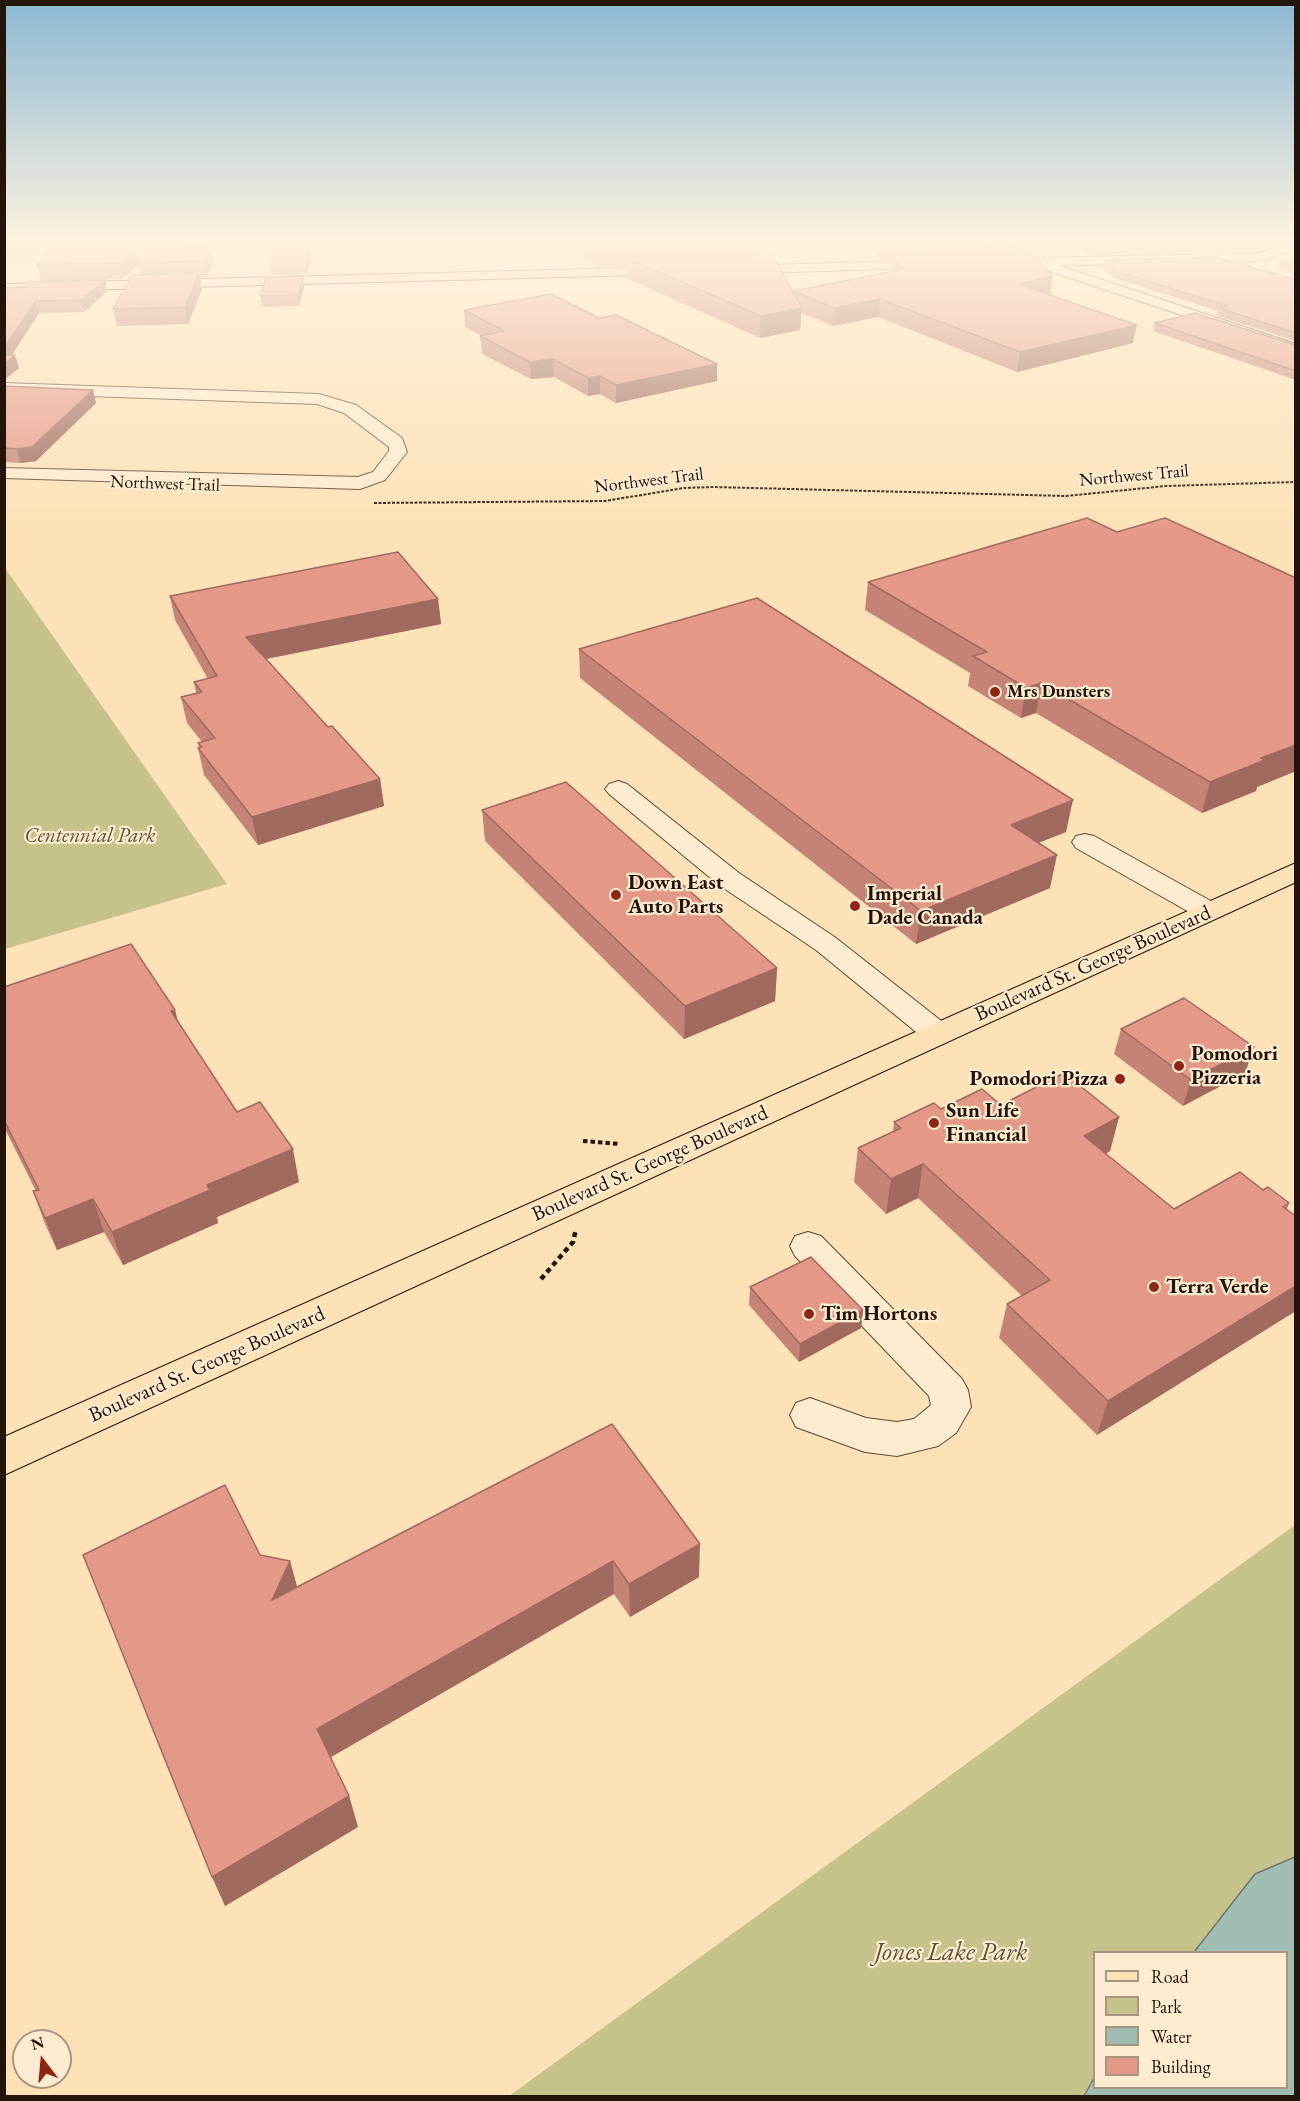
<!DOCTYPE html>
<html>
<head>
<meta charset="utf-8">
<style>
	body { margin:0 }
	#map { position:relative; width:1300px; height:2101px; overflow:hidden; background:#fde2b7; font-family:"EB Garamond",serif }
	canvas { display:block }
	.frame { position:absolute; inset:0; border:6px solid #23150a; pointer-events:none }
	.legend { position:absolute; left:1093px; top:1951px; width:195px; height:138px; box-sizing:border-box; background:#feecd0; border:2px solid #a69681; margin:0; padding:8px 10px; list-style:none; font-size:18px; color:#23150a }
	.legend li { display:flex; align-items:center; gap:12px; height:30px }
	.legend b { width:30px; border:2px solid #a69681 }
	.north { position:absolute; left:12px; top:2029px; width:60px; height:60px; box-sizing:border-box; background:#feecd0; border:2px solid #a69681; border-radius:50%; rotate:344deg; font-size:16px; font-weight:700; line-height:24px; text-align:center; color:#23150a }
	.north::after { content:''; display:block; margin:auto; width:21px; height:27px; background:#8f2418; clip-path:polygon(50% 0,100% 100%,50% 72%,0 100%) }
</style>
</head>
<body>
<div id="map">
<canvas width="1300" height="2101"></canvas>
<div class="frame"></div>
<ul class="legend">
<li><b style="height:8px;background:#fde2b7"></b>Road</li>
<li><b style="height:16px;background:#c5c28a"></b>Park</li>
<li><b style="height:16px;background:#a0bdb3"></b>Water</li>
<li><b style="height:16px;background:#e49888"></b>Building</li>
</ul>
<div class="north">N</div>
</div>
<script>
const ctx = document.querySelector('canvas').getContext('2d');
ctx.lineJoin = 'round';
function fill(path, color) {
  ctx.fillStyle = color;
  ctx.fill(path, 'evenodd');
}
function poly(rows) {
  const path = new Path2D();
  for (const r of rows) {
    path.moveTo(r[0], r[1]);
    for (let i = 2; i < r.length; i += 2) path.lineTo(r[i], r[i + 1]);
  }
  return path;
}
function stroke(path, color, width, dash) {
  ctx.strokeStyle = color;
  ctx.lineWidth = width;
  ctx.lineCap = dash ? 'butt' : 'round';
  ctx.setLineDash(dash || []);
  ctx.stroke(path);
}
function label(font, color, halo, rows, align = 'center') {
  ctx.font = font + ' "EB Garamond",serif';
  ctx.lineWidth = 4.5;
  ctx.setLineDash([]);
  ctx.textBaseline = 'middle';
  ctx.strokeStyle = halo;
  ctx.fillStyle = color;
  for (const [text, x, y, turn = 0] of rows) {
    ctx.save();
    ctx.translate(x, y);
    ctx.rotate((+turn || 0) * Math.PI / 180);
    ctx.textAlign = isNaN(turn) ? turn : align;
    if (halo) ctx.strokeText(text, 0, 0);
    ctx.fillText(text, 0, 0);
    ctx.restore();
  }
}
fill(poly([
	[4,244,279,244,267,248,5,259],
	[5,568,227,884,5,949],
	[1295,1525,1295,1857,1255,1874,1194,1952,1094,1952,1094,2078,1084,2096,509,2096]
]), '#c5c28a');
const water = poly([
	[1295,1857,1295,2096,1084,2096,1094,2078,1094,2088,1286,2088,1286,1952,1194,1952,1255,1874,1295,1857]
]);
fill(water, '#a0bdb3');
stroke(water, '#6e7a6f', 1.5);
const minor = poly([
	[1033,257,1296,344,1296,353,1028,264,1026,261,1028,258,1033,257],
	[4,383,319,394,356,405,402,438,407,452,385,480,360,489,4,478,4,468,358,477,373,472,389,451,389,447,344,413,317,404,4,393,4,383],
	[618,781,627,784,739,873,836,938,949,1027,954,1034,949,1041,938,1044,927,1041,816,950,719,885,609,794,605,789,609,784,618,781],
	[1085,834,1094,836,1218,905,1222,911,1218,917,1208,919,1198,917,1076,848,1072,842,1076,836,1085,834],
	[808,1232,821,1236,962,1379,968,1390,971,1407,956,1433,938,1446,897,1456,865,1452,796,1427,790,1415,796,1403,810,1398,866,1418,897,1422,914,1419,931,1405,929,1396,795,1256,790,1246,795,1236,808,1232]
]);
const major = poly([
	[1289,244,1296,244,1296,250,1260,261,993,267,986,263,993,259,1259,253,1289,244],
	[935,260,942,264,940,267,735,274,728,270,735,266,935,260],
	[671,267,676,268,678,271,676,274,4,292,4,284,671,267],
	[1296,863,1296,882,4,1475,4,1437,1296,863]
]);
stroke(minor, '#5a4835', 2);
stroke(major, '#23150a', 2);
stroke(poly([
	[374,503,605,501,684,488,713,487,1066,496,1166,486,1296,482]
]), '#23150a', 2, [3, 1.5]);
stroke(poly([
	[583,1141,620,1144]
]), '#23150a', 4, [4.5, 3]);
stroke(poly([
	[541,1279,573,1242,576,1229]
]), '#23150a', 4.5, [5, 4]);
fill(minor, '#feecd0');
fill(major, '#fde2b7');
fill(poly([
	[582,244,766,248,765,255,794,294,794,291,891,272,892,260,881,260,872,247,872,244,1014,244,1016,246,1015,252,1053,276,1050,294,1048,294,1133,343,1017,372,878,317,833,326,801,313,800,330,760,338,628,279,627,266,601,267,582,258],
	[1078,244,1231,244,1230,251,1089,255,1078,245],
	[309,245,311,260,307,274,272,275,269,259],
	[210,247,213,263,207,277,200,277,202,289,188,324,117,326,113,309,141,275,139,265,122,279,41,281,37,265,136,249,139,262],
	[1104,260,1296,280,1296,341,1217,316,1218,311,1114,278,1102,267],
	[1296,260,1296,275,1278,269,1280,262],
	[105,280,107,292,84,312,39,313,12,355,19,368,4,380,26,287],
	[304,287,299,306,262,307,260,296],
	[464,310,599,318,717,364,717,381,616,403,600,394,588,396,554,377,531,379,482,354,480,336,482,336,465,327],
	[1155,323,1296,345,1296,380,1153,331],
	[4,386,96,403,36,461,20,463,4,462],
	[1117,532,1296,578,1296,771,1257,787,1256,791,1202,813,1036,713,1021,718,968,686,970,673,865,610,868,582],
	[170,596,438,599,441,624,266,659,328,727,380,779,384,806,258,845,204,775,198,748,199,748,198,743,202,742,187,723,181,697,196,693,194,682,208,679,175,620],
	[579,649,1066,832,1038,843,1050,888,916,944,580,678],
	[482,810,777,968,775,1001,684,1039,485,841],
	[4,987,175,1010,178,1023,237,1112,299,1182,217,1217,218,1223,123,1265,104,1232,57,1250,45,1224,33,1191,36,1191,4,1127],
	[1121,1029,1254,1047,1245,1073,1183,1106,1114,1054],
	[1001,1105,1119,1117,1110,1151,1106,1154,1174,1209,1263,1190,1289,1203,1287,1209,1097,1435,999,1338,1007,1304,1022,1296,918,1198,886,1214,854,1182,858,1148,893,1132,894,1122,941,1109],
	[750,1287,863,1310,861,1328,799,1362,749,1305],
	[612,1424,699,1577,630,1617,614,1594,330,1757,349,1796,358,1827,225,1906,260,1555,290,1561,297,1587]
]), '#c48375');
fill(poly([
	[309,245,311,260,307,274,305,259],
	[210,247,213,263,207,277,204,261],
	[136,249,139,265,122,279,119,263],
	[199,273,202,289,188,324,185,307],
	[303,276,304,287,299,306,298,295],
	[1053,276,1050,294,1015,302,1018,284],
	[105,280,107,292,84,312,81,300],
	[880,299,878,317,833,326,834,308],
	[36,301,39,313,7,362,15,355,19,368,4,380,4,348],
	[802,308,800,330,760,338,761,316],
	[1137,325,1133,343,1017,372,1020,352],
	[553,359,554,377,531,379,530,362],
	[717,364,717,381,616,403,616,385],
	[600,376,600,394,588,396,588,378],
	[93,390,96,403,36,461,20,463,17,449],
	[438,599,441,624,250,662,246,637],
	[1041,683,1036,713,1021,718,1026,688],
	[1296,745,1296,771,1257,787,1256,791,1202,813,1210,782,1261,758],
	[380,779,384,806,258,845,252,817],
	[1073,800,1066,832,1005,856,1011,825],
	[1057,855,1050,888,916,944,921,911],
	[777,968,775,1001,684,1039,685,1006],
	[175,1010,183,1042,171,1011],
	[1254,1047,1245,1073,1183,1106,1191,1080],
	[1119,1117,1110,1151,1075,1170,1084,1136],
	[293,1149,299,1182,217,1217,218,1223,123,1265,112,1232,207,1185],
	[923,1164,918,1198,886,1214,891,1179],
	[93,1199,104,1232,57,1250,45,1218],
	[1296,1286,1296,1311,1097,1435,1108,1401],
	[863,1310,861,1328,799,1362,800,1344],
	[700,1544,699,1577,630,1617,629,1584],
	[290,1561,299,1594,272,1600],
	[613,1561,614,1594,326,1760,317,1729],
	[349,1796,358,1827,225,1906,212,1877]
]), '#a06a5f');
const building = poly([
	[582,244,763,244,766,248,601,252,582,244],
	[878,244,1014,244,1016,246,882,250,878,244],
	[309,245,305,259,269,259,274,246,309,245],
	[210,247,204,261,138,263,146,249,210,247],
	[136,249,119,263,37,265,49,250,136,249],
	[1029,252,1053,276,1018,284,1137,325,1020,352,880,299,834,308,794,291,903,269,892,255,1029,252],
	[773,255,802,308,761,316,627,258,773,255],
	[1216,257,1296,280,1296,333,1219,308,1228,306,1116,271,1104,260,1216,257],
	[1296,260,1296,267,1280,262,1296,260],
	[199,273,185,307,113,309,132,275,199,273],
	[303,276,298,295,260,296,266,277,303,276],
	[105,280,81,300,36,301,4,348,4,288,26,287,29,282,105,280],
	[551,294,599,318,616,315,717,364,616,385,600,376,588,378,553,359,530,362,480,336,504,331,464,310,551,294],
	[1195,313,1296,345,1296,371,1155,323,1195,313],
	[4,355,15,355,4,364,4,355],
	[4,386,93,390,32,447,17,449,4,448,4,386],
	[1087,518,1117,532,1165,518,1296,578,1296,745,1261,758,1265,760,1210,782,1041,683,1026,688,973,656,987,652,868,582,1087,518],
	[398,552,438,599,246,637,328,727,332,726,380,779,252,817,198,748,202,747,198,743,215,738,181,697,202,692,194,682,217,676,170,596,398,552],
	[757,598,1073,800,1011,825,1057,855,921,911,579,649,757,598],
	[566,782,777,968,685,1006,482,810,566,782],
	[131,944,175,1010,171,1011,237,1112,260,1102,293,1149,207,1185,210,1190,112,1232,93,1199,45,1218,33,1191,39,1190,4,1120,4,987,131,944],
	[1184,998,1254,1047,1191,1080,1121,1029,1184,998],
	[1064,1073,1119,1117,1084,1136,1174,1209,1240,1172,1263,1190,1268,1187,1289,1203,1283,1207,1296,1216,1296,1286,1108,1401,1007,1304,1050,1280,923,1164,891,1179,858,1148,901,1128,894,1122,934,1103,941,1109,982,1089,1001,1105,1064,1073],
	[811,1257,863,1310,800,1344,750,1287,811,1257],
	[612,1424,700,1544,629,1584,613,1561,317,1729,349,1796,212,1877,83,1555,225,1485,260,1555,290,1561,272,1600,612,1424]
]);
fill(building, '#e49888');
stroke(building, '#a06a5f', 1.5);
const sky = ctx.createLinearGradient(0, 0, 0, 538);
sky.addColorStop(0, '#8bb8d3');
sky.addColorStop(0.45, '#fef2df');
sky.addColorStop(1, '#fef2df00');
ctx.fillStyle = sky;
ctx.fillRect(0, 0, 1300, 538);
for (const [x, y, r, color] of [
	[995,692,6,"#8f2418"],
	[616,895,6,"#8f2418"],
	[855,906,6,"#8f2418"],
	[1179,1066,6,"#8f2418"],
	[1120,1079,6,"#8f2418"],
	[934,1123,6,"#8f2418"],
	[1154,1287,6,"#8f2418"],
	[809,1314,6,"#8f2418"]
]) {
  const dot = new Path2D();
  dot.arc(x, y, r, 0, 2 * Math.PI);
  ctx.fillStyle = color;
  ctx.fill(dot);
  stroke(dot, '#feecd0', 2);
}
label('18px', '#23150a', '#feecd0', [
	["Northwest Trail",1134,476,-5],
	["Northwest Trail",649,481,-7],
	["Northwest Trail",165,484,2]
]);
label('bold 18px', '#23150a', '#feecd0', [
	["Mrs Dunsters",1007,692]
], 'left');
label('italic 21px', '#5c5237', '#feecd0', [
	["Centennial Park",90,836]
]);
label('bold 21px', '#23150a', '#feecd0', [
	["Down East",628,883],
	["Auto Parts",628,907],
	["Imperial",867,894],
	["Dade Canada",867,918],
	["Pomodori",1191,1054],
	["Pizzeria",1191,1078],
	["Pomodori Pizza",1108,1079,"right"],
	["Sun Life",946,1111],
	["Financial",946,1135],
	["Terra Verde",1166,1287],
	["Tim Hortons",821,1314]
], 'left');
label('21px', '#23150a', '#feecd0', [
	["Boulevard St. George Boulevard",1093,964,-24],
	["Boulevard St. George Boulevard",650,1164,-24],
	["Boulevard St. George Boulevard",207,1365,-24]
]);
label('italic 26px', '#5c5237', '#feecd0', [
	["Jones Lake Park",951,1953]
]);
</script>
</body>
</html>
